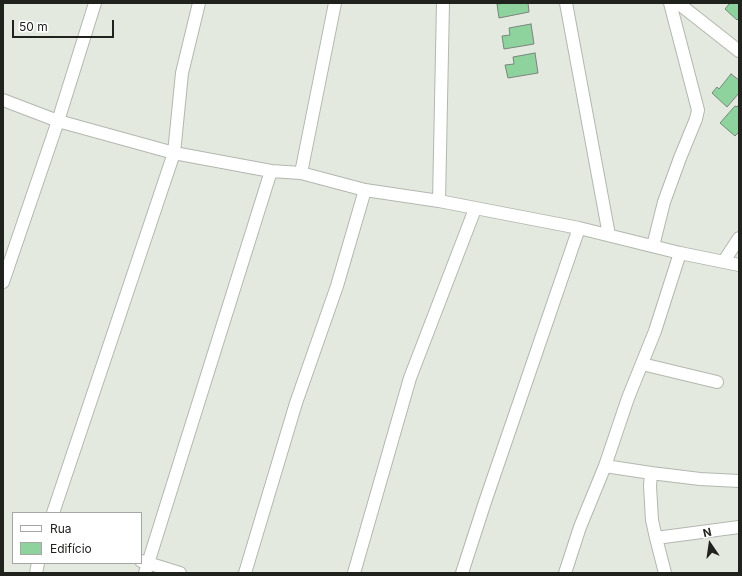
<!DOCTYPE html>
<html>
<head>
<meta charset="utf-8">
<style>
	body { margin:0 }
	#map { position:relative; width:742px; height:576px; overflow:hidden; background:#e3e9df; font-family:Inter,sans-serif }
	canvas { display:block }
	.frame { position:absolute; inset:0; border:4px solid #20221e; pointer-events:none }
	.legend { position:absolute; left:12px; top:512px; width:130px; height:52px; box-sizing:border-box; background:#fff; border:1px solid #a6a7a5; margin:0; padding:5px 7px; list-style:none; font-size:12px; color:#20221e }
	.legend li { display:flex; align-items:center; gap:8px; height:20px }
	.legend b { width:20px; border:1px solid #a6a7a5 }
	.north { position:absolute; left:690px; top:524px; width:40px; height:40px; -webkit-text-stroke:3px #fff; paint-order:stroke; rotate:347deg; font-size:11px; font-weight:700; line-height:16px; text-align:center; color:#20221e }
	.north::after { content:''; display:block; margin:auto; width:14px; height:18px; background:#20221e; clip-path:polygon(50% 0,100% 100%,50% 72%,0 100%) }
	.scale { position:absolute; left:12px; top:20px; width:102px; height:18px; box-sizing:border-box; border:2px solid #20221e; border-top:0; padding-left:5px; font-size:12px; line-height:14px; white-space:nowrap; color:#20221e; -webkit-text-stroke:3px #fff; paint-order:stroke }
</style>
</head>
<body>
<div id="map">
<canvas width="742" height="576"></canvas>
<div class="frame"></div>
<ul class="legend">
<li><b style="height:5px;background:#fff"></b>Rua</li>
<li><b style="height:11px;background:#8ed29e"></b>Edifício</li>
</ul>
<div class="north">N</div>
<div class="scale">50 m</div>
</div>
<script>
const ctx = document.querySelector('canvas').getContext('2d');
ctx.lineJoin = 'round';
function fill(path, color) {
  ctx.fillStyle = color;
  ctx.fill(path, 'evenodd');
}
function poly(rows) {
  const path = new Path2D();
  for (const r of rows) {
    path.moveTo(r[0], r[1]);
    for (let i = 2; i < r.length; i += 2) path.lineTo(r[i], r[i + 1]);
  }
  return path;
}
function stroke(path, color, width, dash) {
  ctx.strokeStyle = color;
  ctx.lineWidth = width;
  ctx.lineCap = dash ? 'butt' : 'round';
  ctx.setLineDash(dash || []);
  ctx.stroke(path);
}
const building = poly([
	[505,3,528,3,529,12,499,18,497,4,505,3],
	[730,3,739,3,739,18,737,20,725,9,730,3],
	[531,24,534,44,504,49,502,36,510,35,509,28,531,24],
	[535,53,538,73,508,78,505,65,514,64,513,57,535,53],
	[731,74,739,80,739,93,727,107,712,93,717,87,719,89,731,74],
	[739,104,739,132,735,136,720,123,735,106,737,107,739,104]
]);
fill(building, '#8ed29e');
stroke(building, '#7b847c', 1);
const minor = poly([
	[566,3,609,235],
	[678,3,739,51],
	[3,100,58,121,174,153,271,171,301,173,365,190,439,201,579,228,680,253,739,265],
	[301,173,335,3],
	[439,201,443,3],
	[653,246,664,202,680,158,696,119,698,110,670,3],
	[724,261,739,238],
	[3,282,58,121,95,3],
	[642,364,717,382],
	[605,466,628,398,655,331,680,253],
	[651,473,650,486,652,520,656,538,665,573],
	[53,513,174,153,182,73,199,3],
	[656,538,739,527],
	[141,561,180,573],
	[36,573,38,563],
	[145,573,271,171],
	[245,573,296,403,337,286,365,190],
	[354,573,410,378,475,209],
	[462,573,485,502,579,228],
	[565,573,580,527,605,466,651,473,700,479,739,481]
]);
stroke(minor, '#b2b8af', 14);
stroke(minor, '#fff', 12);
</script>
</body>
</html>
